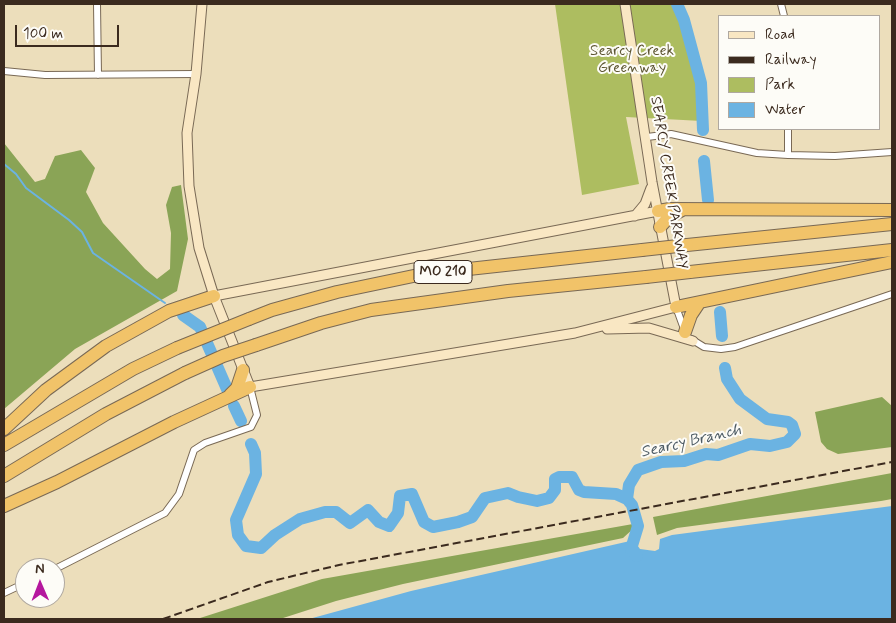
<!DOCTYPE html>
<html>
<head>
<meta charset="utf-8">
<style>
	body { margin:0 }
	#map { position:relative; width:896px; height:623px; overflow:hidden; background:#ecdebb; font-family:Mynerve,sans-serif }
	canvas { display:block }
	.frame { position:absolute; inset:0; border:5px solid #3b2a1e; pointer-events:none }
	.legend { position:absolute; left:718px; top:15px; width:162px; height:115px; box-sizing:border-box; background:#fdfcf7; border:1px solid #afa8a0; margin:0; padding:6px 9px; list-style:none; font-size:15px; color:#3b2a1e }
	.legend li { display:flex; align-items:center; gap:10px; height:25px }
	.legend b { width:25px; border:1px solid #afa8a0 }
	.north { position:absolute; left:15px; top:558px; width:50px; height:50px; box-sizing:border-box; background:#fdfcf7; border:1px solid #afa8a0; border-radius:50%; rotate:359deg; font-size:14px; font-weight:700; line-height:20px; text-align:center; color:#3b2a1e }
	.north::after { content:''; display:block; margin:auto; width:18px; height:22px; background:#b5179e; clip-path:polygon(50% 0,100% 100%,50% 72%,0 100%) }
	.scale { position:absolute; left:15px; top:25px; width:104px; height:22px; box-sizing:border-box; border:2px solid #3b2a1e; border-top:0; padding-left:6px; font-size:15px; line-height:18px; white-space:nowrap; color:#3b2a1e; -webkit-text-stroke:4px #fdfcf7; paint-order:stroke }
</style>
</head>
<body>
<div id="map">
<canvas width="896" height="623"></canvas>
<div class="frame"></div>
<ul class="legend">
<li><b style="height:6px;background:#f9e7c3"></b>Road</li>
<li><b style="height:6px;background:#3b2a1e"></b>Railway</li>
<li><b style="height:14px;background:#adbd60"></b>Park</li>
<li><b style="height:14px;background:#6bb3e2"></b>Water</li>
</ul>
<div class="north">N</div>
<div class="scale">100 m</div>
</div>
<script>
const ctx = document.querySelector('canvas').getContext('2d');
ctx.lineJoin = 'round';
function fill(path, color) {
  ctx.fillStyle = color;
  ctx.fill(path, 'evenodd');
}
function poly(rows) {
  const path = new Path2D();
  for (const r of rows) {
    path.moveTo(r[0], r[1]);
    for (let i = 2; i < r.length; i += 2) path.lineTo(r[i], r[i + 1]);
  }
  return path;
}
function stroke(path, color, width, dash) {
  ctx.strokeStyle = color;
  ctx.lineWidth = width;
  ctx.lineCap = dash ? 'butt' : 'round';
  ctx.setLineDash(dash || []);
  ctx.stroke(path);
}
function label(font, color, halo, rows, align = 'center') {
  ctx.font = font + ' Mynerve,sans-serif';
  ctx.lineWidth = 4;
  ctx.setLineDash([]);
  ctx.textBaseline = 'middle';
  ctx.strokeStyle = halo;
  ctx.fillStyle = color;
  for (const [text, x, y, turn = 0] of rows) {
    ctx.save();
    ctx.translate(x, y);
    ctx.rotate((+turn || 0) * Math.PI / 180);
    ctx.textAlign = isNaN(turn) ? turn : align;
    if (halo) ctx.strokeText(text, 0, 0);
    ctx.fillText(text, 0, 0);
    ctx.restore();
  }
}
fill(poly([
	[555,4,677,4,684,20,701,83,702,121,626,117,639,184,582,195]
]), '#adbd60');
fill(poly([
	[4,143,35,182,45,179,55,156,81,150,95,168,86,192,103,223,145,269,157,279,170,269,171,233,166,205,172,187,181,185,188,239,177,291,75,349,4,409],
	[882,397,892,406,892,447,838,454,827,449,821,442,815,412],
	[892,473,892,499,881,501,677,528,657,535,653,517],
	[633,524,634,528,623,538,403,584,336,601,280,619,197,619,322,579]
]), '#8aa456');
fill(poly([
	[892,506,892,619,309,619,411,591,630,541,635,542,640,549,655,551,659,549,660,539,672,535]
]), '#6bb3e2');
stroke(poly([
	[4,164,16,174,26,188,69,220,82,232,93,253,165,303]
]), '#6bb3e2', 2);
stroke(poly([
	[677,4,684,20,701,83,703,130],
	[704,161,708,200],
	[720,312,722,336],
	[183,315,200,327,227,389],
	[234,406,241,421],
	[251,444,255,453,256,474,236,520,238,535,246,546,261,548,275,535,300,519,325,512,336,512,350,523,368,510,379,522,389,526,398,513,400,496,412,494,424,522,433,527,458,522,472,517,485,498,508,493,518,497,537,501,549,498,555,490,555,479,559,477,572,477,579,490,584,492,616,494,627,499,632,505,638,526,631,549,637,556],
	[627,499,629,485,638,470,661,462,684,461,706,454,718,455,750,444,770,446,787,442,795,434,792,425,788,422,767,419,740,399,727,379,725,368]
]), '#6bb3e2', 12);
const street = poly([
	[97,4,98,75],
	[781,4,784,16],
	[4,71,45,75,196,74],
	[647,137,671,134,757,153,788,155,835,156,892,152],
	[788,155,788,129],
	[676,307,684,329],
	[691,339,704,347,721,349,735,347,892,294],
	[55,569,165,513,179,494,194,450,205,443,251,427,257,415,250,387],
	[4,593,25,583]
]);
const secondary = poly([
	[202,4,196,74,187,133,189,186,199,248,214,296,250,387,575,333,676,307,652,182,625,4],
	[635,216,645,204,651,188],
	[214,296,658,211],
	[607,329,649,328,693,341]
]);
const highway = poly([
	[658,211,670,209,892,210],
	[660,227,669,217,682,210],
	[687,245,892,224],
	[690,272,892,250],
	[676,307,892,262],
	[249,319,272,310,337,292,423,274,642,250],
	[685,332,691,315,699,303],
	[256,345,321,323,371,310,508,291,646,277],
	[230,395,237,388,243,370],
	[4,429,46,390,106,346,169,311,214,296],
	[4,445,133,369,177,348],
	[4,476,106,414,185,373],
	[4,506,57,482,174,422,250,387]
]);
stroke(street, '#796955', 8);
stroke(secondary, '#796955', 11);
stroke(highway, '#796955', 14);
stroke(street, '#fff', 6);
stroke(secondary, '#f9e7c3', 9);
stroke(highway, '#f1c369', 12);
stroke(poly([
	[163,619,268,582,339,565,892,462]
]), '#3b2a1e', 2, [8, 4]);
const highwayBridge = poly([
	[642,250,687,245],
	[646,277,690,272],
	[177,348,249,319],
	[185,373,223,356,256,345]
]);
stroke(highwayBridge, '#796955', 14, []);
stroke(highwayBridge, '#f1c369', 12);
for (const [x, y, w] of [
	[443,272,58]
]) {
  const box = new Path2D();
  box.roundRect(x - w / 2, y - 11.5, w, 23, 4);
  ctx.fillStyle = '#fdfcf7';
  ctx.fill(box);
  stroke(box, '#3b2a1e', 1);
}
label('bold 14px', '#3b2a1e', null, [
	["MO 210",443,272]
]);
label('15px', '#5d5632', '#fdfcf7', [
	["Searcy Creek",632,52],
	["Greenway",632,69]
]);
label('15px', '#3b2a1e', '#fdfcf7', [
	["SEARCY CREEK PARKWAY",668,183,81]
]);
label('italic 16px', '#4c5a63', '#fdfcf7', [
	["Searcy Branch",691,442,-13]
]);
</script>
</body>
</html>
